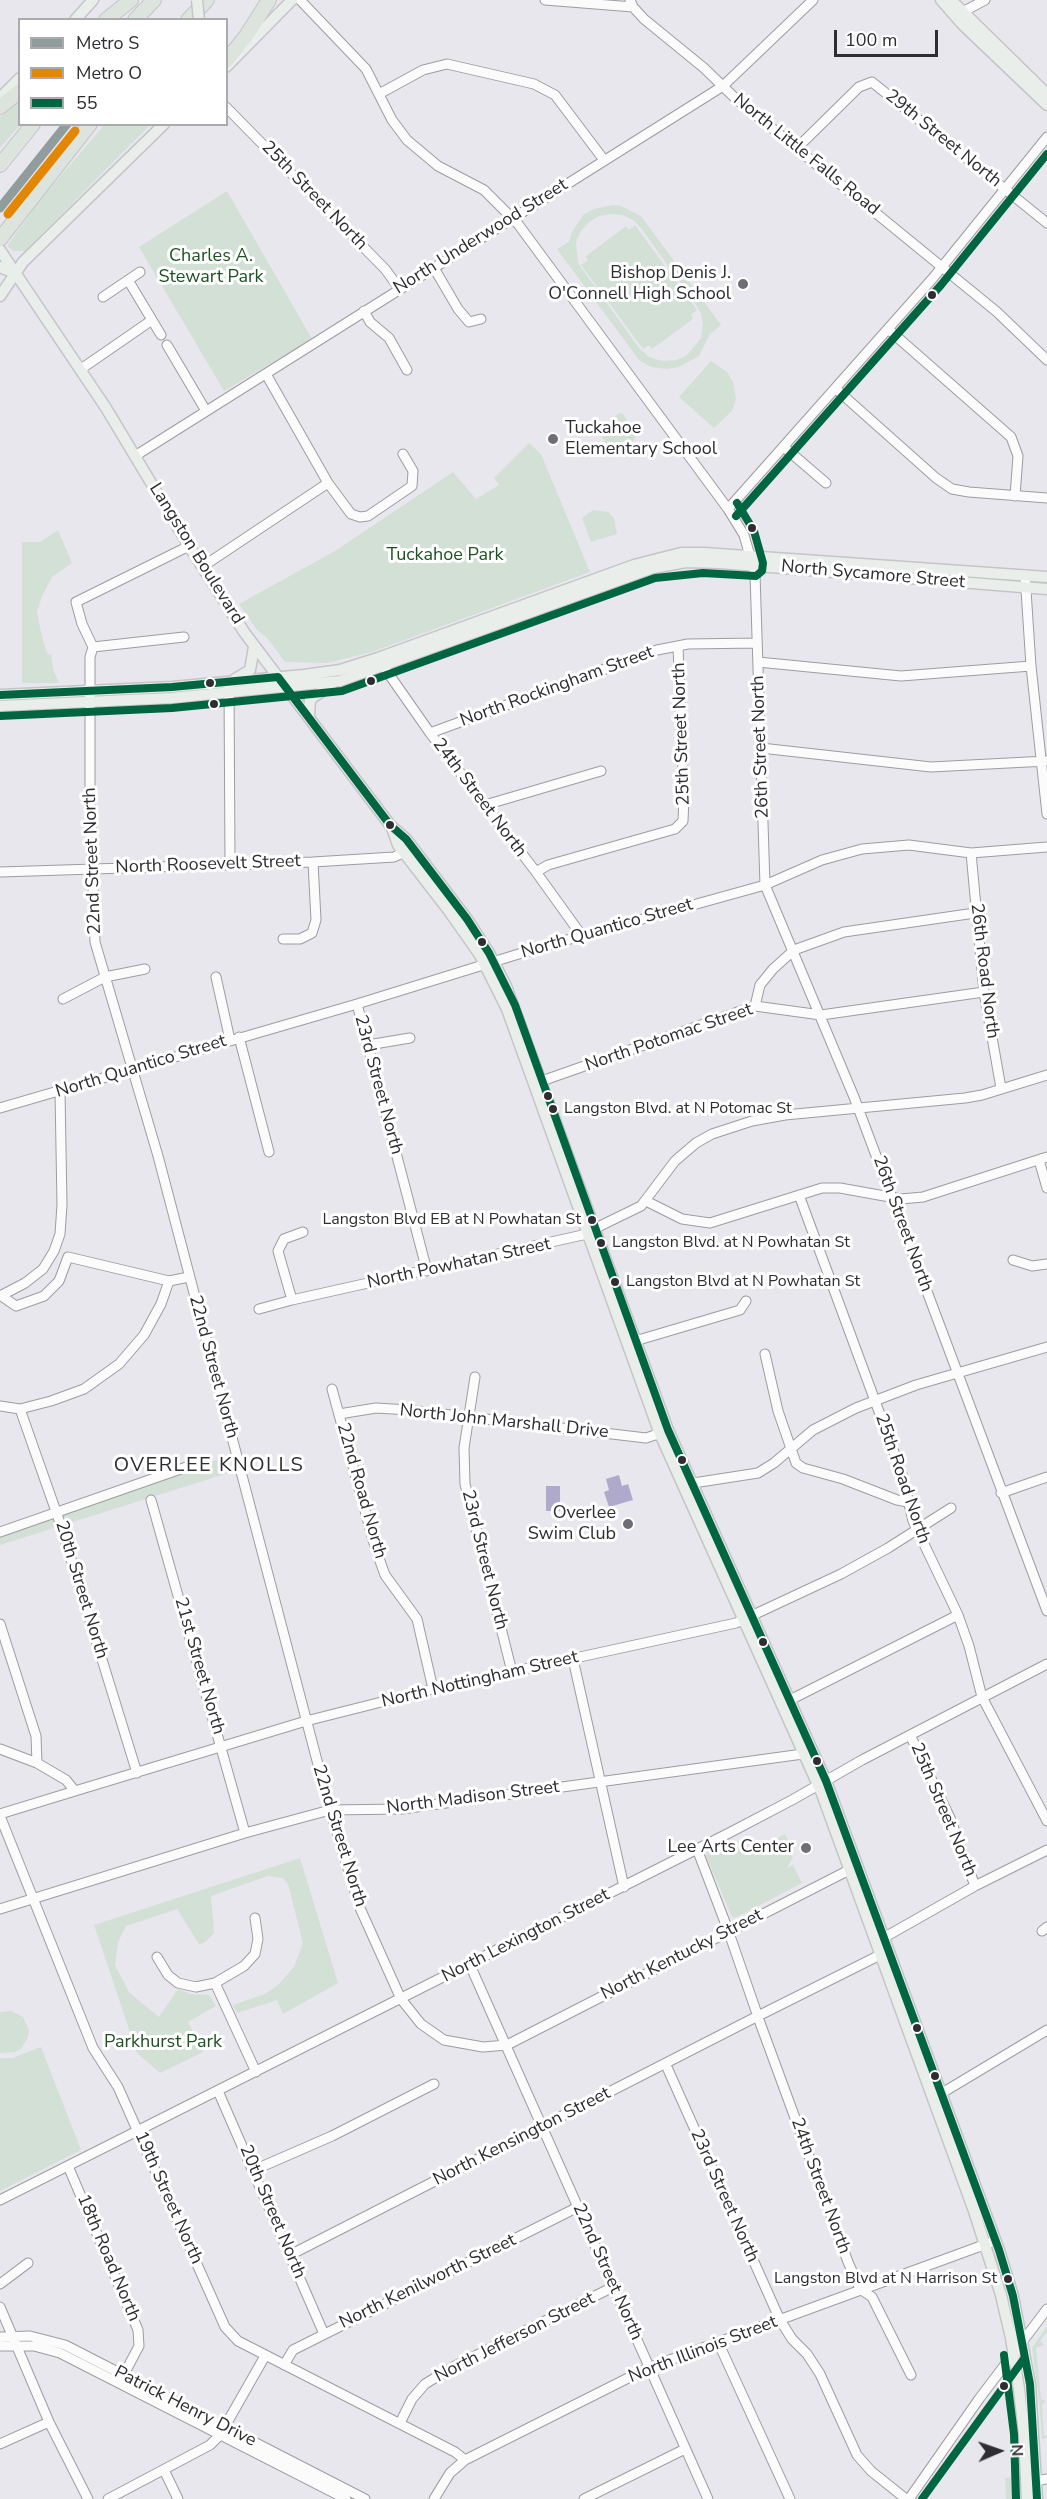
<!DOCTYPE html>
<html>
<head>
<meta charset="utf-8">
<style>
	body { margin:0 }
	#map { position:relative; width:1047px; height:2499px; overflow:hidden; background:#e8e7ee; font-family:"Nunito Sans",sans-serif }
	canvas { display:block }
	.legend { position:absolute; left:18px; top:18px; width:210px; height:108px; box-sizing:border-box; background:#fff; border:2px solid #ababad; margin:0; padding:8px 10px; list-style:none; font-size:18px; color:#2d2d32 }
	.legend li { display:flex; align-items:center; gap:12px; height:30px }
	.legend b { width:30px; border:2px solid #ababad }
	.north { position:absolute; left:969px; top:2421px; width:60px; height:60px; -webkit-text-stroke:4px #fff; paint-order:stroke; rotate:88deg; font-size:16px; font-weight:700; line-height:24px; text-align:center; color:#2d2d32 }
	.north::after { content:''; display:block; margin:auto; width:21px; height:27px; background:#2d2d32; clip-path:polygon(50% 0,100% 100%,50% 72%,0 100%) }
	.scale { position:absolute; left:834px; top:30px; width:104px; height:27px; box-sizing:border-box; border:3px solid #2d2d32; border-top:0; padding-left:8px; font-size:18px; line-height:21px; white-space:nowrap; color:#2d2d32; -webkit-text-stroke:4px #fff; paint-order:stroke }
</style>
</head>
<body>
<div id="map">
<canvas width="1047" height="2499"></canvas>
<ul class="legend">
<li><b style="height:8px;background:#919d9d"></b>Metro S</li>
<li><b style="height:8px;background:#e38602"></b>Metro O</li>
<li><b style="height:8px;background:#006641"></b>55</li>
</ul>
<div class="north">N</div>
<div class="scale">100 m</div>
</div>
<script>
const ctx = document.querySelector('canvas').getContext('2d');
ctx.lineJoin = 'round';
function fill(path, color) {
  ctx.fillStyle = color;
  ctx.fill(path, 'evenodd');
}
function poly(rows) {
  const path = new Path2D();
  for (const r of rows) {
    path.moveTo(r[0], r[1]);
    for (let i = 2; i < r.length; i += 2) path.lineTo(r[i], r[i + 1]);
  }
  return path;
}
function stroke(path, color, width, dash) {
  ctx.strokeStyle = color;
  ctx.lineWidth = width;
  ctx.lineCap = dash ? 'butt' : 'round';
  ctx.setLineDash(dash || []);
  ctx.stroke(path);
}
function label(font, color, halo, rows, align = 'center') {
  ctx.font = font + ' "Nunito Sans",sans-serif';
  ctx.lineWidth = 6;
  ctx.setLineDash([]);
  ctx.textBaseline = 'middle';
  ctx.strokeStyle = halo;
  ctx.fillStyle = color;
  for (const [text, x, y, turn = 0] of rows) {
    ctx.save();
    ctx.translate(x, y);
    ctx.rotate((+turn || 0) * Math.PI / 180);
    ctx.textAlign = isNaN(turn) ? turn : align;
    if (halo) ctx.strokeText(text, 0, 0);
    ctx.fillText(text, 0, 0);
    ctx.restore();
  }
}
fill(poly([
	[19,100,20,125,0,148,0,117],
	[105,124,150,125,25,251,14,251,7,246,41,199],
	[227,191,312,339,224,391,139,247],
	[613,205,621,206,641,216,721,325,710,334,699,356,679,367,667,369,651,367,639,360,557,249,569,242,572,232,583,215,594,209],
	[611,214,622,215,633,220,641,228,695,303,701,313,703,325,701,338,686,356,676,360,662,361,649,357,639,348,578,263,576,242,581,231,589,222,599,216],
	[635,225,697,310,691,315,693,319,652,349,649,345,643,349,581,265,588,260,585,257,626,226,629,230],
	[711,361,727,372,733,382,736,399,732,411,714,428,679,397],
	[620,413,622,413,637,434,634,440,623,448,607,444,598,432,599,427],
	[529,443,541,454,590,572,372,652,327,663,285,662,267,638,257,630,239,604,335,551,453,472,476,499,499,485,494,478],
	[593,510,608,512,614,518,617,534,591,542,582,518],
	[58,530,72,563,52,577,42,596,37,612,42,637,48,655,51,654,53,669,59,683,22,683,22,542,40,542],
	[227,1456,231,1472,0,1545,0,1535],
	[785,1834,792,1848,787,1852,793,1857,787,1868,793,1865,802,1883,737,1917,732,1917,706,1856,707,1851,728,1839,736,1847,748,1848,751,1852],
	[300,1858,338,1983,283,2014,277,2000,237,2013,233,2005,265,1994,278,1985,294,1967,303,1943,288,1884,283,1878,268,1876,211,1896,214,1933,204,1943,199,1944,177,1909,126,1926,118,1942,115,1965,129,1992,137,1999,159,2017,178,1989,190,1994,209,1995,216,2006,188,2022,203,2052,160,2073,137,2053,94,1925],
	[11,2011,23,2017,29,2030,28,2037,21,2049,15,2052,0,2053,0,2012],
	[41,2047,81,2150,0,2191,0,2058,12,2058],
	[1047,2326,1047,2332,1040,2341,1044,2345,1036,2348,1041,2399,1046,2401,1042,2405,1044,2436,1047,2435,1047,2438,1042,2439,1039,2398,1032,2348],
	[1015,2477,1020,2478,1021,2499,1006,2499,1005,2478]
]), '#d3e0d5');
fill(poly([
	[619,1475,622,1486,628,1484,633,1500,609,1507,604,1492,609,1490,606,1479],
	[546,1486,560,1486,560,1511,546,1511]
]), '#afaacc');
const minor = poly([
	[300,0,366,69,392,120,407,140,438,166,484,190,518,224,728,509,744,535,755,574,765,885,854,1097,1047,1611],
	[545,0,633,7],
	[630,0,633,7,644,19,704,68,735,98,997,312,1047,360],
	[957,15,985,0],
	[379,94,423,70,447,64,534,84,555,95,604,160],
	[226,107,385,269,399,288],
	[797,148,859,87,872,82,1047,223],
	[434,268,458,309,469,322,481,319],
	[128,280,161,335],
	[103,297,140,272],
	[364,311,370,322,389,338,407,370],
	[888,329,1011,437,1018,456,1015,496],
	[167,345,206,411],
	[81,369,152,320],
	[266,374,328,483,351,514,360,517,368,516,412,486,413,471,403,454],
	[836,389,936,478,952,489,969,492,1047,498],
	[784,447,826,483],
	[135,456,723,86,813,0],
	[728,509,933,278,1047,137],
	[189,546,76,602,82,624,93,647,90,657,90,798,95,942,158,1156,330,1810,360,1908,401,1999,421,2024,444,2040,483,2047,507,2045,855,1867],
	[202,567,328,483],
	[1025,575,1031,666,1047,814],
	[93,647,184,637],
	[379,660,430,733,536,872,582,936],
	[758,662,901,676,1031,666],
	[229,685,230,863],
	[430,733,657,650,688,644,757,643],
	[761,748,931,767,1047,761],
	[485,805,601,771],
	[971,853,984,992,1001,1088],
	[0,872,313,862,394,857,409,850],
	[536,872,548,865,675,829,683,821,684,796,678,646],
	[283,939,300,939,312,933,316,920,313,862],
	[216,977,230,1040],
	[63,999,105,977,145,969],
	[357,1004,427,1271],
	[755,1006,760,985,773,969,794,950,844,932,975,913],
	[239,1037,269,1152],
	[368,1045,410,1038],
	[536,1083,755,1006,821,1015,984,992],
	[0,1108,357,1004,538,948,765,885,822,860,862,849,909,845,971,853,1047,847],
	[1039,1160,1047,1188],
	[799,1195,902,1474,913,1521,958,1615,969,1646,982,1697,1047,1821],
	[646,1201,682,1219,710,1223,822,1188,840,1188,901,1199,923,1197,1047,1157],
	[1013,1260,1032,1266,1047,1264],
	[0,1295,16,1306,44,1296,59,1281,68,1257,169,1281,189,1277],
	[2,1295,25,1283,43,1269,54,1251,60,1234,62,1205,60,1092],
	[292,1300,278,1251,284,1239,303,1232],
	[259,1309,292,1300,587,1234,602,1225,641,1206,675,1161,696,1143,712,1134,752,1121,785,1115,965,1098,982,1095,1047,1075],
	[635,1341,740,1310,746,1301],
	[765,1354,778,1411,796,1463,803,1468,843,1479,897,1500,908,1502],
	[475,1377,464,1448,465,1484,512,1672],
	[332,1389,375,1547,385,1575,417,1619,433,1689],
	[0,1406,20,1409,51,1401,84,1389,119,1364,144,1335,161,1304,169,1281],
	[20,1409,59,1520,137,1773],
	[339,1414,376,1408,409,1410,646,1438,667,1431],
	[687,1484,758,1473,774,1463,813,1430,856,1408,916,1385,1047,1347],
	[1001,1493,1047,1477],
	[151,1500,245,1833],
	[0,1532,195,1464],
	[0,1624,36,1736,37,1763],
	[573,1659,624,1887],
	[784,1703,958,1615],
	[910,1735,950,1818,975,1886],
	[0,1749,37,1763,66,1780,75,1791,306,1721,433,1689,736,1623,841,1574,888,1548,951,1508],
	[0,1814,75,1791],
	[0,1816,93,2048,118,2087,225,2327,238,2341,455,2452,465,2460],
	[697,1849,728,1930,756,2011],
	[0,1909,245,1833,330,1810,402,1809,810,1753],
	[1042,1931,1047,1927],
	[878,1941,975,1886,1047,1850],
	[157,1957,168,1975,178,1983,196,1987,215,1983,244,1966,255,1954,258,1939,255,1918],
	[470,1965,708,2499],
	[215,1983,256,2072],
	[762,2014,886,1952],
	[759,2020,848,2262,860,2289,872,2297,911,2375],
	[666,2065,780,2320,792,2339,807,2354,820,2374,857,2455,871,2471,906,2499],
	[218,2091,324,2334],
	[937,2096,1047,2030],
	[68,2166,138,2330,139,2346,122,2378],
	[254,2170,332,2136,434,2084],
	[0,2200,729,1833,792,1800,862,1760,1047,1664],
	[290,2255,754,2018],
	[0,2284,28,2263],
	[0,2307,49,2422,88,2499],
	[0,2337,30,2336,65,2345,365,2499],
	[718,2342,790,2499],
	[0,2346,34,2346,60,2353,346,2499],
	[284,2365,293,2350,578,2207],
	[400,2423,412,2399,425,2384,453,2367,615,2286],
	[0,2444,49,2422],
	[164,2470,178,2499],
	[1029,2482,1047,2479],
	[108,2499,210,2445,220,2435,265,2356],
	[434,2499,450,2473,465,2460,648,2368,989,2243],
	[584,2499,685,2449],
	[909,2499,979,2399,1047,2309]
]);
const major = poly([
	[941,0,963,25,1047,105],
	[951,0,1047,94],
	[75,20,93,0],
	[226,67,292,0],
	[0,98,20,78],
	[0,250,106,408,189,546,244,632,390,825,406,839,467,919,489,953,506,986,668,1430,826,1781,999,2250,1013,2296,1030,2384,1037,2499],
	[0,267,15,273],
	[0,296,23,262,164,124],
	[235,679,250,670,254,647],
	[0,695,172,687,304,675,340,670,378,658,634,565,681,553,704,553,1047,577],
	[0,706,172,698,340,681,653,568,686,562,720,563,1047,589],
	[309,717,310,699,331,686],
	[392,828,398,845,449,911,480,955,507,1009,660,1434,822,1794,974,2211,1001,2295,1011,2338,1019,2389,1024,2433,1027,2499]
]);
const highway = poly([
	[106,20,131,0],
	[135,20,154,0],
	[188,20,207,0],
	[226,61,246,36,269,0],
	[0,107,20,91],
	[0,165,33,124],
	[0,239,90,124]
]);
stroke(minor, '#9d9ca1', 11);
stroke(major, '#c5c4c8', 13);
stroke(highway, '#c5c4c8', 16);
stroke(minor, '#fcfbfc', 9);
stroke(major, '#eaeeeb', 10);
stroke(highway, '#dde4de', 14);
const majorBridge = poly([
	[197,0,199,20]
]);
stroke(majorBridge, '#c5c4c8', 13, []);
stroke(majorBridge, '#eaeeeb', 10);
stroke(poly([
	[0,695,172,687,278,677,390,825,406,839,467,919,489,953,515,1005,668,1430,826,1781,999,2250,1013,2296,1030,2384,1037,2499]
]), '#006641', 8);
stroke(poly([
	[736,516,941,285,1047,154],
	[0,716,172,708,342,691,655,578,703,573,756,576,762,571,763,563,754,531,737,503]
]), '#006641', 8);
stroke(poly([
	[1004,2355,1014,2434,1016,2499],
	[922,2499,1023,2360]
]), '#006641', 8);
stroke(poly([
	[0,208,67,124]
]), '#919d9d', 9);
stroke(poly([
	[8,214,75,131]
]), '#e38602', 9);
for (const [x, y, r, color] of [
	[743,284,6,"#6e6e74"],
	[932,295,5,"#2d2d32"],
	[553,439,6,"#6e6e74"],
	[752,528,5,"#2d2d32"],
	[371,681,5,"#2d2d32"],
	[210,683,5,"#2d2d32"],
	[214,704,5,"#2d2d32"],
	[390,825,5,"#2d2d32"],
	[482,942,5,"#2d2d32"],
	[548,1096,5,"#2d2d32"],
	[553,1109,5,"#2d2d32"],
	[592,1220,5,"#2d2d32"],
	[601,1243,5,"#2d2d32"],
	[615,1282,5,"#2d2d32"],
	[682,1460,5,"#2d2d32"],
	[628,1524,6,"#6e6e74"],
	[763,1642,5,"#2d2d32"],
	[817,1761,5,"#2d2d32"],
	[806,1848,6,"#6e6e74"],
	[917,2028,5,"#2d2d32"],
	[935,2076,5,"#2d2d32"],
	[1008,2279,5,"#2d2d32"],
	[1004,2386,5,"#2d2d32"]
]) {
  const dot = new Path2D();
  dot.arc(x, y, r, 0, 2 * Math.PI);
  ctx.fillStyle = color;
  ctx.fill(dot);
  stroke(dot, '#fff', 2);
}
label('16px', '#2d2d32', '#fff', [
	["Langston Blvd. at N Potomac St",564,1109],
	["Langston Blvd EB at N Powhatan St",581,1220,"right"],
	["Langston Blvd. at N Powhatan St",612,1243],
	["Langston Blvd at N Powhatan St",626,1282],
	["Langston Blvd at N Harrison St",997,2279,"right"]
], 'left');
label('18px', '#2d2d32', '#fff', [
	["29th Street North",943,139,39],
	["North Little Falls Road",806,155,39],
	["25th Street North",314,196,46],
	["North Underwood Street",481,237,-32],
	["Langston Boulevard",196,554,58],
	["North Sycamore Street",873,575,5],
	["North Rockingham Street",557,687,-20],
	["25th Street North",682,734,-92],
	["26th Street North",761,747,-92],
	["24th Street North",479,798,53],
	["22nd Street North",93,861,-92],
	["North Roosevelt Street",208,865,-2],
	["North Quantico Street",607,929,-16],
	["26th Road North",984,971,83],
	["North Potomac Street",669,1038,-19],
	["North Quantico Street",141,1067,-17],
	["23rd Street North",378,1085,75],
	["26th Street North",902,1224,70],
	["North Powhatan Street",459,1264,-12],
	["22nd Street North",213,1367,75],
	["North John Marshall Drive",504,1422,6],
	["25th Road North",902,1479,71],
	["22nd Road North",361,1491,74],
	["23rd Street North",484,1560,76],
	["20th Street North",81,1590,73],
	["21st Street North",199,1666,74],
	["North Nottingham Street",480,1680,-13],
	["North Madison Street",473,1798,-7],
	["25th Street North",943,1810,67],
	["22nd Street North",339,1836,73],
	["North Lexington Street",526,1936,-27],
	["North Kentucky Street",682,1955,-27],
	["North Kensington Street",522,2137,-27],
	["24th Street North",820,2186,70],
	["23rd Street North",724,2196,66],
	["19th Street North",168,2198,66],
	["20th Street North",272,2212,67],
	["18th Road North",108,2258,67],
	["22nd Street North",607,2272,66],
	["North Kenilworth Street",428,2282,-26],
	["North Jefferson Street",515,2338,-27],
	["North Illinois Street",703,2350,-21],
	["Patrick Henry Drive",185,2407,27]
]);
label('18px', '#1c5120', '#fff', [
	["Charles A.",211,257],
	["Stewart Park",211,278],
	["Tuckahoe Park",445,556],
	["Parkhurst Park",163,2043]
]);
label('18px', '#2d2d32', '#fff', [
	["Bishop Denis J.",731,274],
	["O'Connell High School",731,295],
	["Tuckahoe",565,429,"left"],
	["Elementary School",565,450,"left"],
	["Overlee",616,1514],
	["Swim Club",616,1535],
	["Lee Arts Center",794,1848]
], 'right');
ctx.letterSpacing = '1.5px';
label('20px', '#2d2d32', '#fff', [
	["OVERLEE KNOLLS",209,1466]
]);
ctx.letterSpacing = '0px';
</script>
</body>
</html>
